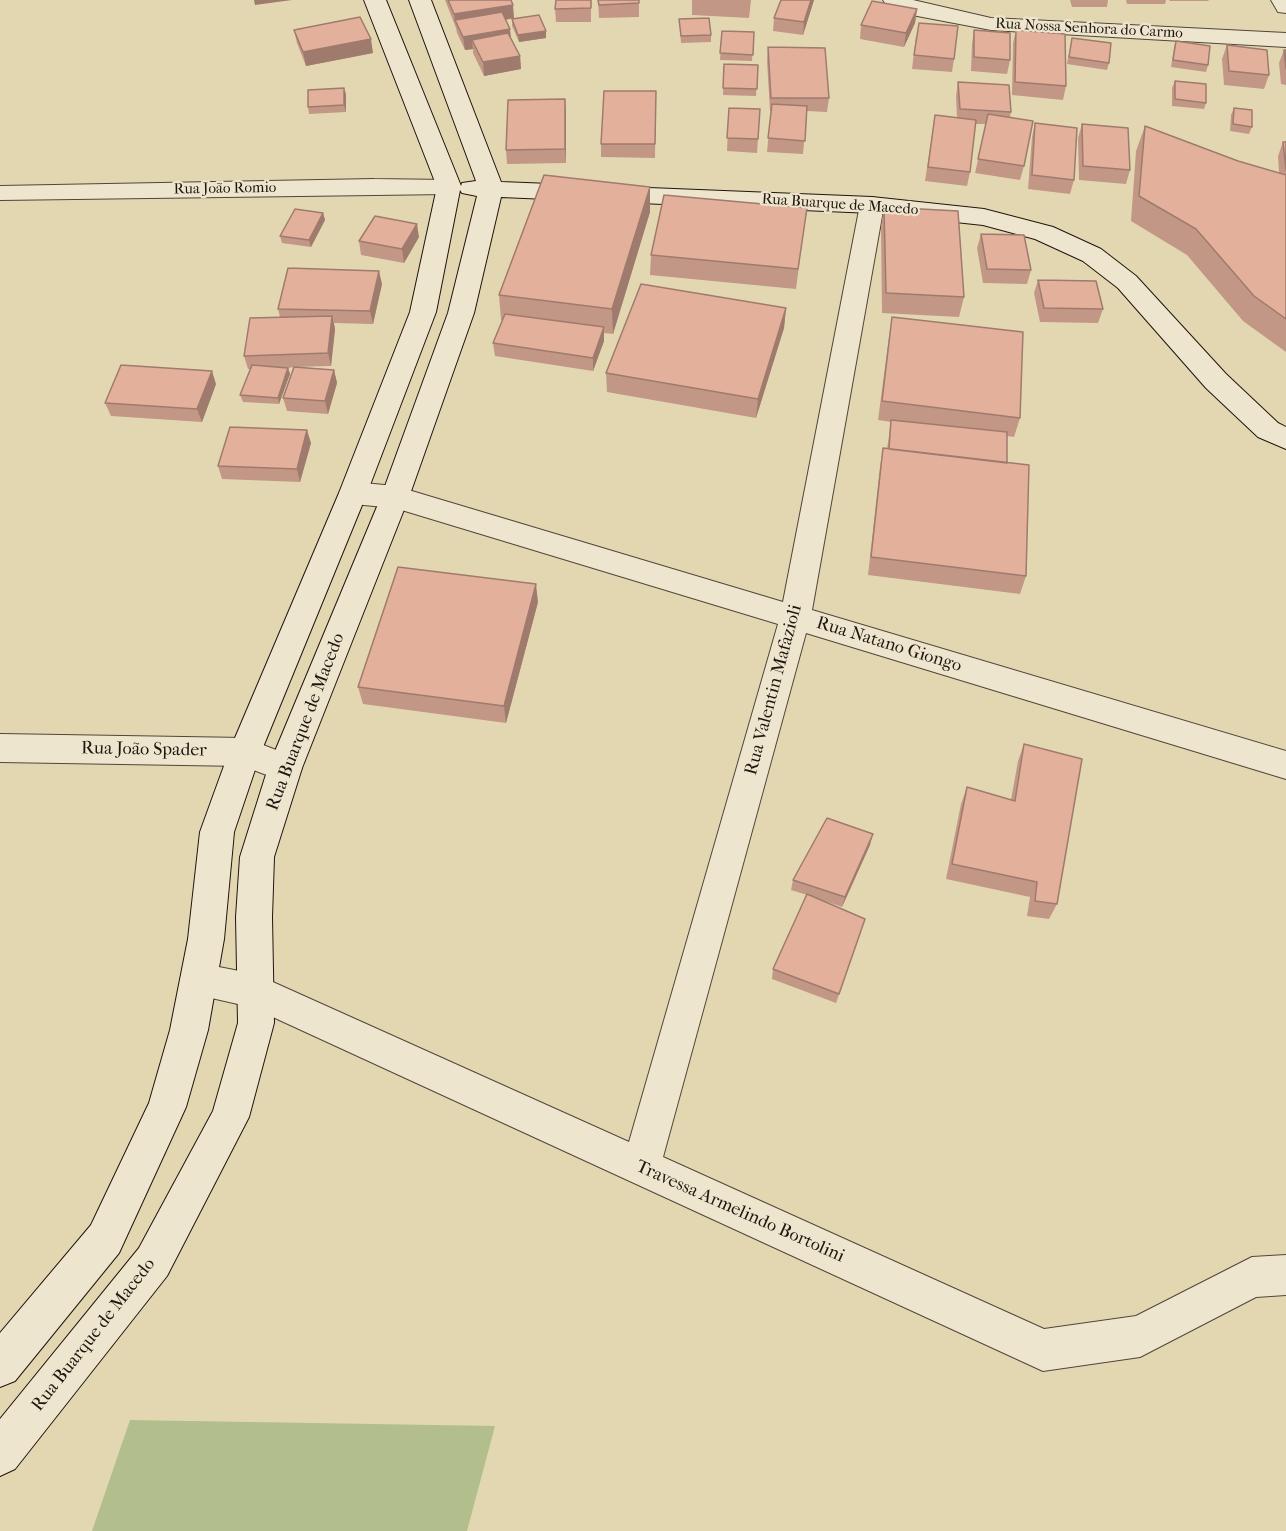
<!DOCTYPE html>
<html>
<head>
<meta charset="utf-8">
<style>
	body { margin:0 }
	canvas { display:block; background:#e3d7b2 }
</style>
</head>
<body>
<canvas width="1286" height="1531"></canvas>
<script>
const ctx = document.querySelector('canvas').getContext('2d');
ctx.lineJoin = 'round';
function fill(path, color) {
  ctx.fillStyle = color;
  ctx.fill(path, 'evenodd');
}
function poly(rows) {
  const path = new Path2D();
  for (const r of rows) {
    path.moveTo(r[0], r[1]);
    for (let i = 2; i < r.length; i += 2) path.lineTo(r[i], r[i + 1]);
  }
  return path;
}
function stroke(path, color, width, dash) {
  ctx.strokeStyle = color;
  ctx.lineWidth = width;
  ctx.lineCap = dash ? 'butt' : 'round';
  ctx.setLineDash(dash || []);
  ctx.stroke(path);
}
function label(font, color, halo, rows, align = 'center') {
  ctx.font = font + ' "IM FELL French Canon",serif';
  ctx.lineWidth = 4.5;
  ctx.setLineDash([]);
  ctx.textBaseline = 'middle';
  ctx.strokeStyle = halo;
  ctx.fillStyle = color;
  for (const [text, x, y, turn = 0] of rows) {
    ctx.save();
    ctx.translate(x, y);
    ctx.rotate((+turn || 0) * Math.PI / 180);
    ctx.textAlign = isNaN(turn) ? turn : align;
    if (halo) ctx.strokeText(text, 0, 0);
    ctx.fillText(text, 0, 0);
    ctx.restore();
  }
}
fill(poly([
	[130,1420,495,1426,467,1531,92,1531]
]), '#b3be8d');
const street = poly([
	[883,0,913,0,991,18,1286,33,1286,47,991,30,912,15,886,5,883,0],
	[1271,0,1286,0,1286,13,1278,12,1271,0],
	[374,179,449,180,458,182,461,187,458,192,449,194,0,200,0,186,374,179],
	[872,197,881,200,884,205,812,610,1286,751,1286,779,806,633,663,1157,1044,1329,1136,1316,1252,1257,1286,1255,1286,1295,1256,1297,1140,1357,1043,1371,251,1007,185,992,180,980,185,968,198,963,255,974,629,1142,778,624,395,508,353,504,343,500,339,493,343,486,353,482,395,486,783,602,860,205,863,200,872,197],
	[0,734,245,738,297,758,302,768,297,778,285,782,243,766,0,762,0,734]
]);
const secondary = poly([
	[364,0,386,0,461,186,462,183,476,181,409,0,431,0,501,182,872,197,984,209,1053,227,1101,249,1136,276,1226,374,1278,423,1286,427,1286,449,1258,437,1206,388,1118,288,1083,261,1035,239,983,225,872,213,501,197,474,313,409,497,302,768,274,857,272,917,274,1023,249,1117,167,1276,15,1469,0,1476,0,1419,139,1248,213,1111,238,1023,236,917,240,857,268,768,381,497,448,313,477,196,462,193,460,190,436,312,367,493,261,752,234,832,224,939,208,1030,186,1107,119,1253,15,1381,0,1387,0,1333,91,1225,149,1103,170,1030,188,939,200,832,229,752,339,493,410,312,437,187,364,0]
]);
stroke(street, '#514638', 2);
stroke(secondary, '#20150f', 2);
fill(street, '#ede5cd');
fill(secondary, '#ede5cd');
fill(poly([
	[445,0,511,0,514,18,506,20,510,29,511,38,520,56,521,69,484,76,473,53,473,49,465,50,457,33,456,28],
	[591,0,591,22,556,22,555,9],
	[598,0,639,0,639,17,599,18],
	[692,0,751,0,749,18,692,15],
	[814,0,803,35,773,31,774,18],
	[1070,0,1108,0,1107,7,1072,7],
	[1126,0,1166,0,1165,4,1127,4],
	[1169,0,1209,0,1208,1,1170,1],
	[917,9,915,23,904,47,860,39,861,25],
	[512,19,546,38,519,42,512,26],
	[679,19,711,35,711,42,681,43],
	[294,30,373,53,306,66,297,43],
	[974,30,1010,60,1007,74,971,71,972,44],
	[1016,30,1066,86,1063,100,1012,95,1013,43],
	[722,31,754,32,752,61,720,60],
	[916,36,954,59,952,72,912,69],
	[1072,38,1109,63,1107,70,1067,64],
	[1176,41,1208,65,1206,72,1171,67,1174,47],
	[1227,45,1269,75,1264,89,1224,85,1222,59],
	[768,47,829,98,827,112,807,111,803,154,767,152,771,111,770,111,767,61],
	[1284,50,1286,50,1286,85,1281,84,1279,63],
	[724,64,758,65,756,96,723,95],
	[1175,81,1206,103,1204,109,1172,106,1172,88],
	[958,82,1011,112,1010,117,1024,166,1020,180,975,173,986,124,975,124,970,172,967,186,925,181,935,115,957,118,956,96],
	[656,91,655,158,601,157,601,144],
	[346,94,346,112,309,114,308,107],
	[729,108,760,109,757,153,727,151],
	[1234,108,1252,127,1249,134,1230,131,1231,115],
	[566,112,566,163,507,164,506,150],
	[1035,123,1074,180,1070,194,1028,189,1032,137],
	[1082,124,1130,170,1126,184,1079,180,1078,138],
	[1145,126,1238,161,1279,173,1278,156,1283,142,1286,142,1286,352,1243,321,1187,255,1131,221,1136,151],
	[650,187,650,212,613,334,604,333,604,341,593,371,495,356,493,343,503,320,501,320,499,295],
	[884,207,964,297,959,317,882,313,881,227],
	[323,213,325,220,311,247,282,243,280,236],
	[804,227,796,289,650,275,651,255],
	[981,234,1031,270,1027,284,983,283,977,248],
	[419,237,404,263,361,255,359,241],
	[1038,280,1103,309,1098,323,1040,322,1034,293],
	[382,284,373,324,334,323,335,329,331,366,294,367,334,370,337,383,328,414,287,411,283,398,294,367,288,368,290,374,279,404,243,402,240,395,251,369,248,369,244,356,280,317,278,309],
	[786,308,784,328,756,418,607,392,606,373],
	[892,317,1020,418,1014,437,1007,436,1007,463,1026,576,1020,594,868,575,880,467,883,448,887,449,891,422,878,420,889,337],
	[216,384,202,422,111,416,105,403],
	[311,443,300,482,222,479,218,466],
	[538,602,506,723,363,704,358,687],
	[1024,744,1057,904,1049,919,1027,916,1030,897,946,879,961,804,967,787,1011,800,1018,761],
	[870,845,842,907,822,900,862,929,836,1003,772,979,773,969,807,895,791,890,793,880]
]), '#c39786');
fill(poly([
	[254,0,292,0,255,5],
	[811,0,814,0,803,35,804,22],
	[513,5,514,18,459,27,455,20,456,28,454,14],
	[917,9,915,23,904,47,906,33],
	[510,29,511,42,472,40,473,49,465,50,463,37],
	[546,31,546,38,519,42,518,35],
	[371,39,373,53,306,66,303,52],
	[520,56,521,69,484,76,483,62],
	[344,88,346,94,346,112,344,105],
	[565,99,566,112,566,163,565,149],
	[650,187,650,212,613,334,612,309],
	[323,213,325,220,311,247,309,240],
	[417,224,419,237,404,263,402,249],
	[379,271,382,284,373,324,370,311],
	[786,308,784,328,756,418,758,399],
	[332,316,335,329,331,366,328,353],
	[604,327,604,341,593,371,593,358],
	[288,368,290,374,279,404,278,398],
	[334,370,337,383,328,414,325,401],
	[212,371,216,384,202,422,197,409],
	[307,430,311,443,300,482,297,469],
	[536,584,538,602,506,723,504,706],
	[873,834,870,845,842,907,845,897]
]), '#9f7b6d');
const building = poly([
	[448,0,511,0,513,5,454,14,448,0],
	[556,0,591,0,591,8,555,9,556,0],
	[598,0,639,0,639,3,599,5,598,0],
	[781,0,811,0,804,22,774,18,781,0],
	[872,1,917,9,906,33,861,25,872,1],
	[502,12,510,29,463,37,455,20,502,12],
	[539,15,546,31,518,35,512,19,539,15],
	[360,17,371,39,303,52,294,30,360,17],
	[709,18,711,35,681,36,679,19,709,18],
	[919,23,958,26,954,59,914,55,919,23],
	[974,30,1010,33,1010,60,974,57,974,30],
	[1016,30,1065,34,1066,86,1015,82,1016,30],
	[722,31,754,32,753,55,720,53,722,31],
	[508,33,520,56,483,62,472,40,508,33],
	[1072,38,1111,43,1109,63,1069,57,1072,38],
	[1176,41,1210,46,1208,65,1173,60,1176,41],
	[1227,45,1267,50,1269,75,1229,71,1227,45],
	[768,47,825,48,829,98,771,98,768,47],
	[1284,50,1286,50,1286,69,1284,50],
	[724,64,758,65,757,89,723,88,724,64],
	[1175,81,1206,84,1206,103,1175,99,1175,81],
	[958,82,1009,85,1011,112,960,109,958,82],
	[344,88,344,105,308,107,308,90,344,88],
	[604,91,656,91,655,144,601,144,604,91],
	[565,99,565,149,506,150,508,100,565,99],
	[772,104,807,106,805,141,768,138,772,104],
	[729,108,760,109,758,139,727,138,729,108],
	[1234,108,1252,110,1252,127,1233,124,1234,108],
	[988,114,1033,121,1024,166,978,159,988,114],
	[935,115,976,120,970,172,928,167,935,115],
	[1035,123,1077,128,1074,180,1032,175,1035,123],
	[1082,124,1128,128,1130,170,1083,166,1082,124],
	[1145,126,1238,161,1286,175,1286,319,1254,296,1196,229,1139,196,1145,126],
	[1283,142,1286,142,1286,170,1283,142],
	[544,175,650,187,612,309,499,295,544,175],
	[664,195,807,208,798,269,651,255,664,195],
	[884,207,958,211,964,297,886,293,884,207],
	[295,209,323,213,309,240,280,236,295,209],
	[375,216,417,224,402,249,359,241,375,216],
	[981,234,1024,235,1031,270,987,269,981,234],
	[288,268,379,271,370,311,278,309,288,268],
	[1038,280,1096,281,1103,309,1044,308,1038,280],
	[641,284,786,308,758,399,606,373,641,284],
	[505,314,604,327,593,358,493,343,505,314],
	[332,316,328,353,244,356,250,318,332,316],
	[892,317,1023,332,1020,418,882,401,892,317],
	[121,365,212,371,197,409,105,403,121,365],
	[252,365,288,368,278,398,240,395,252,365],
	[294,367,334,370,325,401,283,398,294,367],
	[891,420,1007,432,1007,463,889,449,891,420],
	[230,427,307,430,297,469,218,466,230,427],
	[883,448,1029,465,1026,576,871,557,883,448],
	[398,567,536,584,504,706,358,687,398,567],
	[1024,744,1082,759,1057,904,1035,901,1037,882,952,864,967,787,1015,801,1024,744],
	[827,818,873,834,845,897,793,880,827,818],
	[807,894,865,919,839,994,773,969,807,894]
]);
fill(building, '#e3b09c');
stroke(building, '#9f7b6d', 1.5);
label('15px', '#20150f', '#ede5cd', [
	["Rua Nossa Senhora do Carmo",1089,29,3],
	["Rua João Romio",225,189,-1],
	["Rua Buarque de Macedo",840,205,4]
]);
label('18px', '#20150f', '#ede5cd', [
	["Rua Natano Giongo",889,645,17],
	["Rua Valentin Mafazioli",774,690,-75],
	["Rua Buarque de Macedo",306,722,-69],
	["Rua João Spader",144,750,1],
	["Travessa Armelindo Bortolini",740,1212,24],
	["Rua Buarque de Macedo",94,1335,-52]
]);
</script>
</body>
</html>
